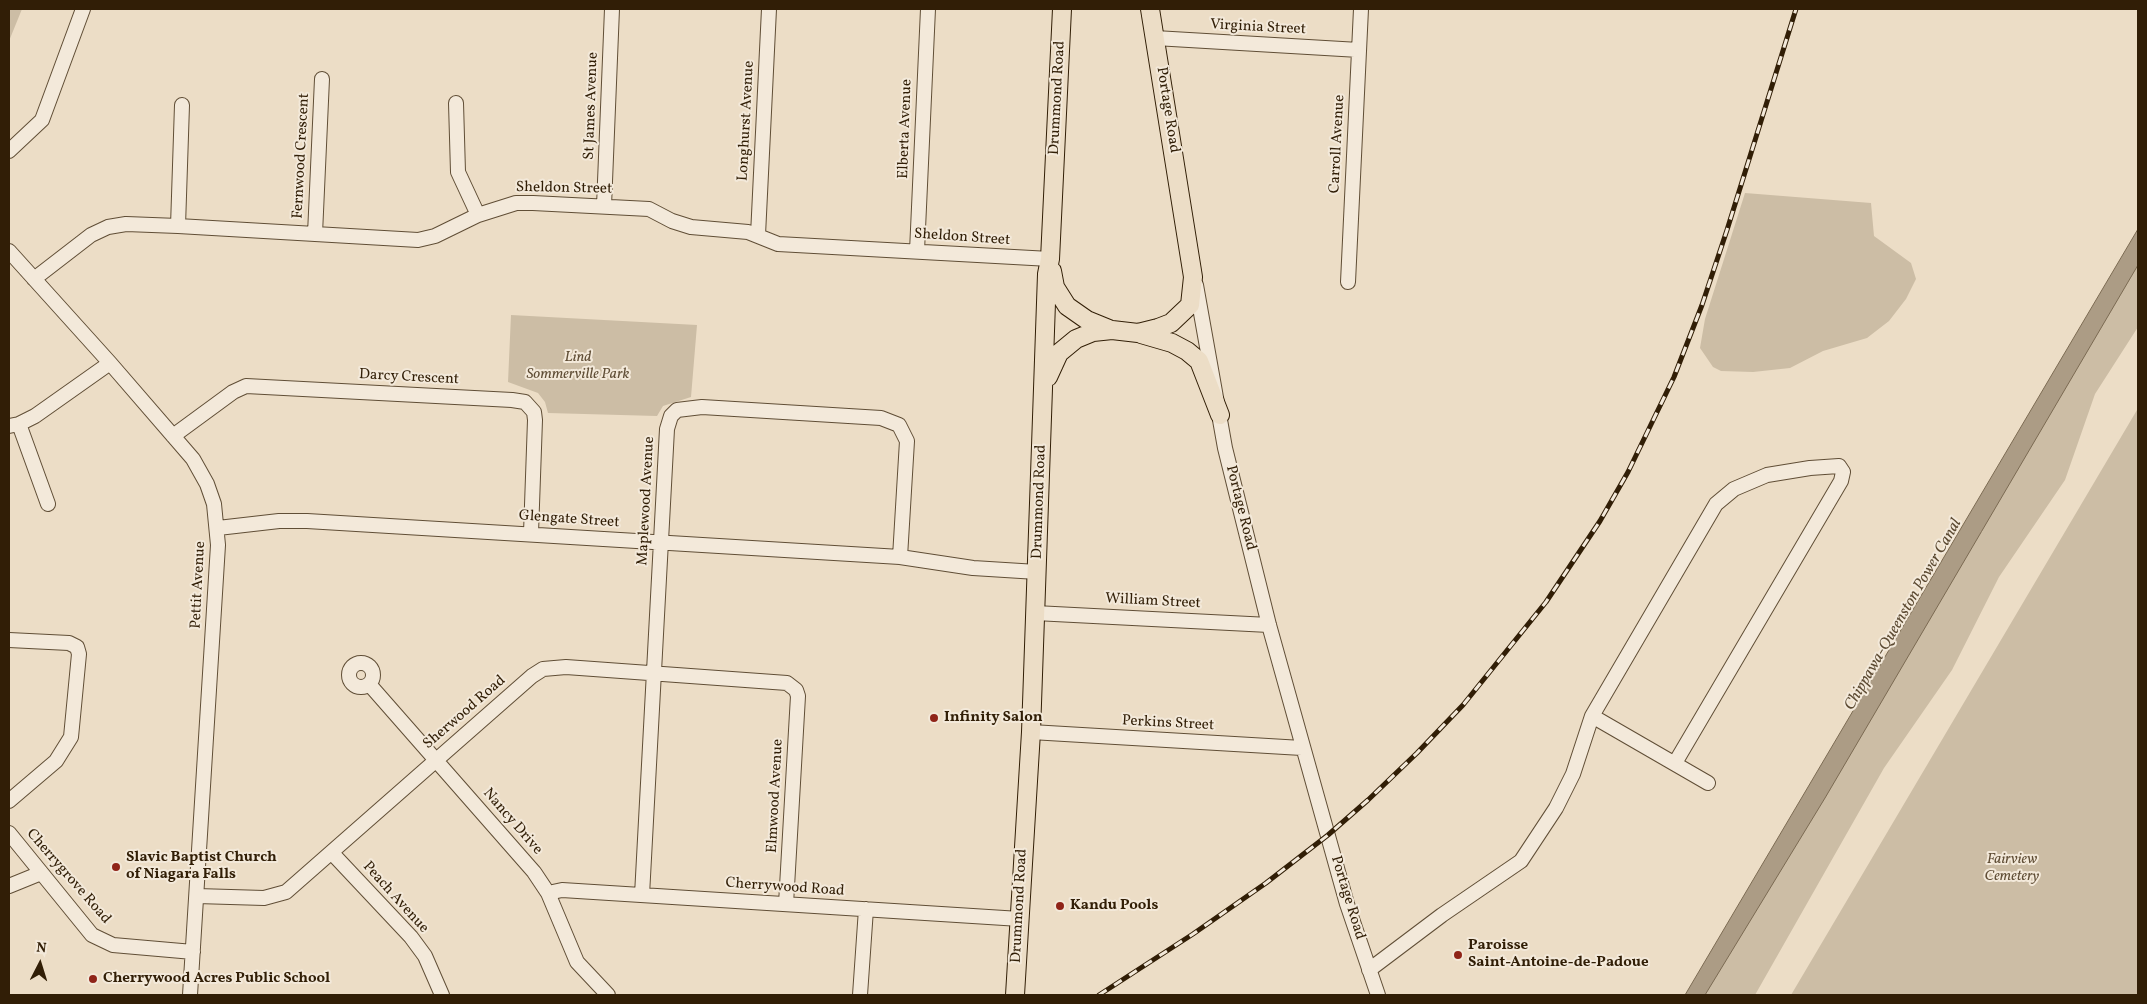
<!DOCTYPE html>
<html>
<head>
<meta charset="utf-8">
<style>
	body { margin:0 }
	#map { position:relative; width:2147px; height:1004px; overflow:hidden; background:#ecddc6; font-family:Vollkorn,serif }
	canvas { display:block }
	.frame { position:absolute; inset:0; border:10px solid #311e06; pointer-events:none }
	.north { position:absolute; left:15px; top:939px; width:50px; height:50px; -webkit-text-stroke:4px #f3e9da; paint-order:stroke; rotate:5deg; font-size:14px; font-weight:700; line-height:20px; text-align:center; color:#311e06 }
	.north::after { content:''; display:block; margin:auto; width:18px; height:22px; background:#311e06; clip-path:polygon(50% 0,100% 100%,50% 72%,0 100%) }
</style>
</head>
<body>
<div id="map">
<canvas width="2147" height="1004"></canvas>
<div class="frame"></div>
<div class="north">N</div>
</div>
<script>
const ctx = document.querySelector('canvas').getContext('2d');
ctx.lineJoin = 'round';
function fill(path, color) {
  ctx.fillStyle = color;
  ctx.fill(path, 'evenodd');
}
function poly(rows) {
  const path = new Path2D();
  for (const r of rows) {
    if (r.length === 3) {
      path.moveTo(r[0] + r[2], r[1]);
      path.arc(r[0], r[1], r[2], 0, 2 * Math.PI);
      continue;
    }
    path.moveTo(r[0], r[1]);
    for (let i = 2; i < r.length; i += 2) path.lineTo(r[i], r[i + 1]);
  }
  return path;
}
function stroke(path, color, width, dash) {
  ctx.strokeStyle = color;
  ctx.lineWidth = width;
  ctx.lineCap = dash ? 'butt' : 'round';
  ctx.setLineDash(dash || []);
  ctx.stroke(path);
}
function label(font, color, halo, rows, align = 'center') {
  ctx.font = font + ' Vollkorn,serif';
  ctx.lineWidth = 4;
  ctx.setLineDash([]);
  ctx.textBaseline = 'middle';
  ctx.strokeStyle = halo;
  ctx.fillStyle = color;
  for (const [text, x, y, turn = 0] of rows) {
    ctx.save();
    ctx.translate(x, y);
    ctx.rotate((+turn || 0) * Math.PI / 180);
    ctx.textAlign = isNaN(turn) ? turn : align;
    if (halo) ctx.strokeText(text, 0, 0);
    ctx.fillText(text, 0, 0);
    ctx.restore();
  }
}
fill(poly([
	[9,9,22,9,9,41],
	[1745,193,1871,203,1874,236,1911,263,1916,279,1906,299,1889,321,1867,338,1823,351,1790,368,1753,372,1721,371,1713,367,1700,348,1705,319],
	[2138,260,2138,327,2095,394,2065,480,1999,577,1952,670,1884,768,1755,995,1701,995],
	[511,315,697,325,691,397,663,406,657,416,548,413,545,402,538,393,508,382],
	[2137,410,2138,995,1791,995]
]), '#ccbda5');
const water = poly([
	[2138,229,2138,265,1825,798,1705,995,1685,995,2138,229]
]);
fill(water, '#ac9c85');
stroke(water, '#7b6a52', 1);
const minor = poly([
	[1155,38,1359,50],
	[456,103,458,172,478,215],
	[9,151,42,120,83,9],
	[604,206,612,9],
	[178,226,182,105],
	[315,234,322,79],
	[758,235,769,9],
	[9,251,110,363,193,459,207,484,214,504,218,545,190,995],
	[917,251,928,9],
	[34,279,91,235,108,227,126,224,178,226,418,240,435,236,478,215,516,203,533,203,649,209,672,221,691,227,748,232,778,244,1050,259],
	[1348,282,1361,9],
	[1196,285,1225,448,1269,625,1347,904,1378,995],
	[19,424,48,504],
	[9,426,19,424,35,416,110,363],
	[173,436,233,392,246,386,512,400,525,402,534,412,535,420,531,533],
	[218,528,279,521,307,521,900,557,973,568,1037,572],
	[1035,613,1269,625],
	[9,640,69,643,77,647,79,654,71,737,56,761,9,801],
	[361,675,12],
	[369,684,534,872,548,893,577,962,608,995],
	[1592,716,1708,783],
	[1031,732,1302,748],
	[9,833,92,935,113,945,193,952],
	[332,853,411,937,425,956,442,995],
	[9,886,41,873],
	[548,893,562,890,1020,919],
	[642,895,667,429,671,416,677,410,702,407,881,418,899,425,907,441,900,557],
	[197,896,264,898,286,892,532,676,543,669,566,667,787,683,796,690,798,696,786,904],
	[1369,970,1442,915,1521,861,1556,808,1573,774,1592,716,1716,504,1734,489,1767,475,1810,468,1839,466,1843,472,1841,481,1675,763],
	[860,995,866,909]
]);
const major = poly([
	[1052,271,1055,287,1067,306,1087,320,1109,329],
	[1141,334,1172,343,1187,351,1199,361,1220,415],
	[1048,377,1059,353,1076,339,1093,332,1112,330,1138,333,1158,328,1171,323,1190,305,1193,277,1150,9],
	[1015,995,1031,732,1047,274,1050,259,1062,9]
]);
stroke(minor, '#604e36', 16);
stroke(major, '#311e06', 20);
stroke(minor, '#f3e9da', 14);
stroke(major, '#ecddc6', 18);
const rail = poly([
	[1099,995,1193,934,1266,883,1328,835,1368,800,1417,753,1463,705,1546,602,1600,521,1628,472,1674,377,1702,305,1727,230,1796,9]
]);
stroke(rail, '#311e06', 5);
stroke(rail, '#f3e9da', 3, [9]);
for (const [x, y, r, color] of [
	[934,718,5,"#8f2418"],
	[116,867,5,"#8f2418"],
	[1060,906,5,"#8f2418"],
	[1458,955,5,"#8f2418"],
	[93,979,5,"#8f2418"]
]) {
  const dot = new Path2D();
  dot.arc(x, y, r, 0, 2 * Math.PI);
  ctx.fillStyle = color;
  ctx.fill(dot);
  stroke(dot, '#f3e9da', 2);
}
label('15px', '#311e06', '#f3e9da', [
	["Virginia Street",1258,28,3],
	["Drummond Road",1058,98,-87],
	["St James Avenue",592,106,-88],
	["Portage Road",1167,110,81],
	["Longhurst Avenue",747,121,-87],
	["Elberta Avenue",906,129,-88],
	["Carroll Avenue",1338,144,-87],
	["Fernwood Crescent",302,156,-87],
	["Sheldon Street",564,189,1],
	["Sheldon Street",962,238,4],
	["Darcy Crescent",409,378,3],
	["Maplewood Avenue",647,501,-87],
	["Drummond Road",1040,502,-88],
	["Portage Road",1240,508,76],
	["Glengate Street",569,520,4],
	["Pettit Avenue",199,585,-87],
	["William Street",1153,602,3],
	["Sherwood Road",465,713,-41],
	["Perkins Street",1168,724,3],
	["Elmwood Avenue",776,796,-87],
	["Nancy Drive",512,822,49],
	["Cherrygrove Road",68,877,49],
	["Cherrywood Road",785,888,4],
	["Peach Avenue",395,898,48],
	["Portage Road",1347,898,73],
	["Drummond Road",1020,906,-87]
]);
label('italic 15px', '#604e36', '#f3e9da', [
	["Lind",578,358],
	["Sommerville Park",578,375],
	["Fairview",2012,860],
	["Cemetery",2012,877]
]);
label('bold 15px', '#311e06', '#f3e9da', [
	["Infinity Salon",944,718],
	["Slavic Baptist Church",126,858],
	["of Niagara Falls",126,875],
	["Kandu Pools",1070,906],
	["Paroisse",1468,946],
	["Saint-Antoine-de-Padoue",1468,963],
	["Cherrywood Acres Public School",103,979]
], 'left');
label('italic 16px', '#5c4a32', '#f3e9da', [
	["Chippawa-Queenston Power Canal",1904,615,-60]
]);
</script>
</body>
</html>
